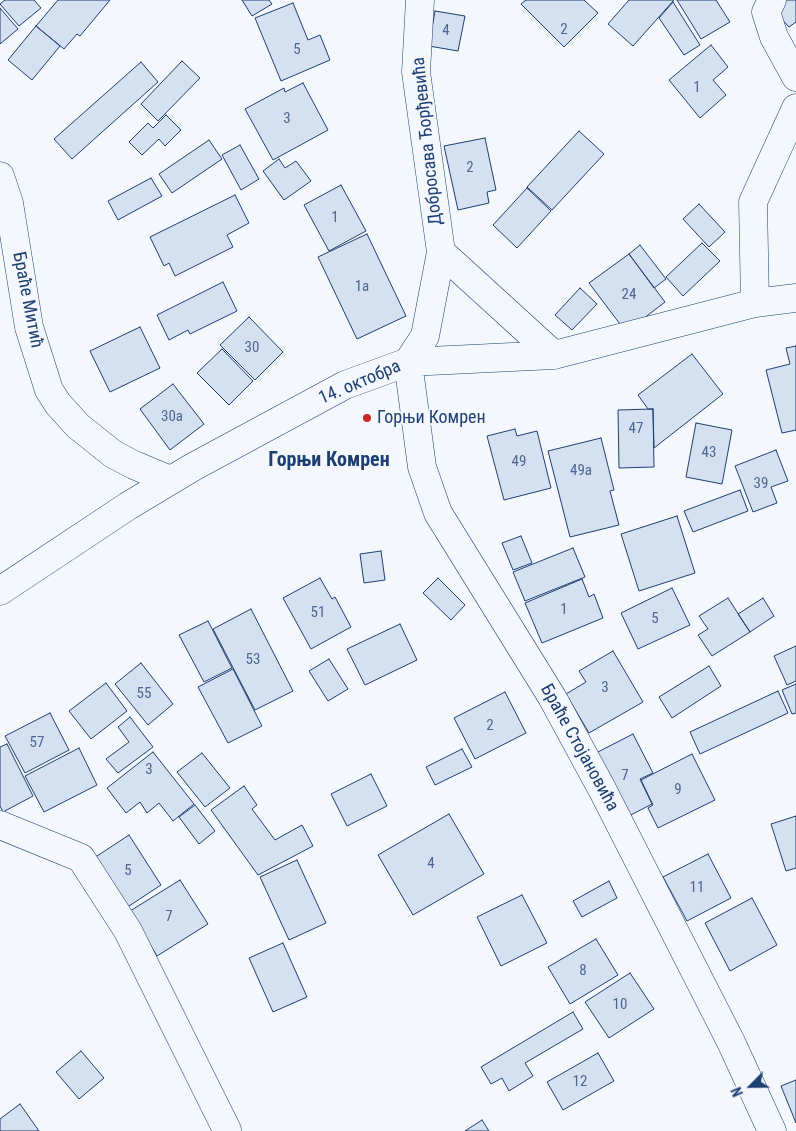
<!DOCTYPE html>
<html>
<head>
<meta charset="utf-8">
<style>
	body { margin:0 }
	#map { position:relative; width:796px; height:1131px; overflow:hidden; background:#f4f7fb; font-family:"Roboto Condensed",sans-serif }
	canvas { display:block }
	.north { position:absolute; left:726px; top:1061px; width:50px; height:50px; -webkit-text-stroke:4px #f4f7fb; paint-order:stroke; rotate:247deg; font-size:14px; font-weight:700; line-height:20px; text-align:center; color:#1d3f73 }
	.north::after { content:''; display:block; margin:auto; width:18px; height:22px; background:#1d3f73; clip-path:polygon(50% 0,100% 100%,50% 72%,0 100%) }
</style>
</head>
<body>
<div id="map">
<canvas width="796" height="1131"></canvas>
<div class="north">N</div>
</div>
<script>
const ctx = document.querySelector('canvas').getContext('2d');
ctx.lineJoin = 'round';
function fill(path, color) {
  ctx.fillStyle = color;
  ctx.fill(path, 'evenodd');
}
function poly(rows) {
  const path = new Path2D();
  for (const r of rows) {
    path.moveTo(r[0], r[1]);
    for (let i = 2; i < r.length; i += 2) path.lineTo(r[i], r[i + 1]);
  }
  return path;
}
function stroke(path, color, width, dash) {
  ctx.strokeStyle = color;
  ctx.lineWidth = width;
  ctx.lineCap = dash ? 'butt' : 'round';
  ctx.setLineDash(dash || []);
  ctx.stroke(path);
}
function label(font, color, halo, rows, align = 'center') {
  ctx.font = font + ' "Roboto Condensed",sans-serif';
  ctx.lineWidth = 4;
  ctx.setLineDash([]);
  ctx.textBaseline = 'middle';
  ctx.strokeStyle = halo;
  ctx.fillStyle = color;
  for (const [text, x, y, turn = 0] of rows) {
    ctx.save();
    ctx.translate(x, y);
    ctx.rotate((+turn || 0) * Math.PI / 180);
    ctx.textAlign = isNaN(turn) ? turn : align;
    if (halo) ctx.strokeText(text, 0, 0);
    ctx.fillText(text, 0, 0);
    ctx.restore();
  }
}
const building = poly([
	[5,0,34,0,41,8,19,26,0,4,5,0],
	[58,0,110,0,80,36,77,34,64,49,36,26,58,0],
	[242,0,269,0,272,4,252,16,242,0],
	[526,0,584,0,598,13,564,47,521,4,526,0],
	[629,0,674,0,633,46,608,24,629,0],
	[677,0,716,0,730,22,701,39,677,0],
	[781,0,796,0,796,22,789,27,773,10,781,0],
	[673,2,700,45,684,55,659,18,673,2],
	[293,3,308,40,320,35,330,60,281,81,255,18,293,3],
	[0,8,18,29,0,44,0,8],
	[435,11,465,16,458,51,429,46,435,11],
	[36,26,60,46,32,80,8,60,36,26],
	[711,45,728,67,713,80,726,95,700,118,669,80,711,45],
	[182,61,200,78,158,121,141,104,182,61],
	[141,62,158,82,72,159,54,139,141,62],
	[303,83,328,130,273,160,245,109,284,88,285,92,303,83],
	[166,115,181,130,165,146,159,139,142,155,129,142,148,123,153,128,166,115],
	[579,131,604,154,552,210,527,187,579,131],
	[485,138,496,190,487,192,489,203,458,210,444,146,485,138],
	[209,140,222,159,172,193,159,174,209,140],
	[240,145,259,179,241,190,222,155,240,145],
	[279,159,285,168,296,161,311,181,284,200,263,171,279,159],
	[151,178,162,196,118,220,108,201,151,178],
	[341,185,366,231,329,251,304,205,341,185],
	[527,188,551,211,517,248,493,225,527,188],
	[235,195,249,223,227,235,233,247,175,276,169,263,164,266,150,237,235,195],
	[699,204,725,232,709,247,683,219,699,204],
	[367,234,406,316,357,339,318,257,367,234],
	[702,243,720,261,683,296,666,277,702,243],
	[640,245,666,279,654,288,629,254,640,245],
	[629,254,665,302,626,332,589,283,629,254],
	[223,282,237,311,190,334,188,330,169,340,157,315,223,282],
	[580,288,597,304,572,330,555,315,580,288],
	[249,317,283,352,255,380,220,345,249,317],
	[140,327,160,368,110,392,90,351,140,327],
	[796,346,796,430,782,433,766,370,790,364,786,348,796,346],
	[222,349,253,381,229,405,197,373,222,349],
	[692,354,723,394,654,448,653,409,648,409,638,395,692,354],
	[173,384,204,424,170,450,140,409,173,384],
	[653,409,654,467,619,468,618,410,653,409],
	[696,423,732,430,722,484,686,477,696,423],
	[515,429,517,436,537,431,551,488,504,500,487,436,515,429],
	[601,438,614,490,610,491,619,525,570,537,548,451,601,438],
	[776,450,788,481,771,487,777,503,753,512,735,466,776,450],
	[740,490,748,511,693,532,684,511,740,490],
	[677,516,695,573,639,591,621,534,677,516],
	[521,536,532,563,513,570,502,543,521,536],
	[573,548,585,577,525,601,513,572,573,548],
	[381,551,385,580,364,583,360,554,381,551],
	[320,578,332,599,335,597,351,627,311,649,283,598,320,578],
	[438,578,465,605,451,620,423,593,438,578],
	[582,579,589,597,594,594,603,618,542,643,525,603,582,579],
	[672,588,690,625,638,649,621,613,672,588],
	[728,598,750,632,712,656,698,635,708,629,699,616,728,598],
	[763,598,774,616,750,632,738,614,763,598],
	[251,609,293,691,255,710,213,629,251,609],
	[208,621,232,668,204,682,179,635,208,621],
	[400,624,417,660,365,685,347,649,400,624],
	[796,646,796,681,787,685,774,656,796,646],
	[613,651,643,702,589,733,566,694,586,682,579,671,613,651],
	[329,659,348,689,328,701,309,671,329,659],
	[141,663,173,704,148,725,115,684,141,663],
	[709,666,721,686,672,718,659,697,709,666],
	[233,669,262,726,228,743,198,687,233,669],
	[106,683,127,711,91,739,69,711,106,683],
	[796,684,796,713,792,714,782,690,796,684],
	[778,691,788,713,700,754,690,732,778,691],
	[505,692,526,733,475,759,454,718,505,692],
	[50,713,69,750,25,773,5,736,50,713],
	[130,717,153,747,118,773,106,759,129,742,118,727,130,717],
	[633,734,653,773,640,779,652,804,625,818,594,754,633,734],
	[7,744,33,796,3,812,0,806,0,747,7,744],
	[79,748,97,785,44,812,25,776,79,748],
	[462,749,472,767,435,785,426,767,462,749],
	[153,752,194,804,173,821,159,803,147,813,140,802,126,813,107,788,153,752],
	[202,753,230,788,205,807,177,772,202,753],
	[692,754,715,800,658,828,648,808,653,805,641,780,692,754],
	[371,774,387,806,347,826,331,794,371,774],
	[244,786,257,805,252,809,275,840,302,825,313,846,258,875,211,810,244,786],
	[195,805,215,831,199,844,179,817,195,805],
	[449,814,484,874,413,915,378,855,449,814],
	[796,816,796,868,786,871,771,824,796,816],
	[129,835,161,885,126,908,94,858,129,835],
	[708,854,731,898,687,921,663,877,708,854],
	[297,860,326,923,289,940,260,877,297,860],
	[180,880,208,924,157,956,130,911,180,880],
	[609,881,617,898,582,917,573,901,609,881],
	[522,895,547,943,501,966,477,917,522,895],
	[752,898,777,945,730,971,705,923,752,898],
	[596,939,618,975,570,1004,548,967,596,939],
	[283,943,307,997,273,1012,249,958,283,943],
	[630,973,654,1009,609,1038,585,1002,630,973],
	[573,1012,583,1029,525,1063,533,1076,509,1091,502,1078,491,1084,481,1067,573,1012],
	[81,1051,104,1078,79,1099,56,1072,81,1051],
	[598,1053,614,1081,563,1110,547,1082,598,1053],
	[796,1080,796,1123,781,1086,796,1080],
	[20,1104,39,1131,0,1131,0,1119,20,1104],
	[482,1120,489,1131,465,1131,482,1120]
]);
fill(building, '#d5e0f0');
stroke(building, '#1d3f73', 1);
const minor = poly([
	[772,0,766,12,774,37,796,77],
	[0,176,9,203,29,327,49,390,58,404,78,426,113,454,134,465,170,480],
	[441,252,554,355],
	[755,303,753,202,796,108],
	[408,362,422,467,438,513,552,697,602,789,731,1042,772,1131],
	[408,362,425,336,441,252,416,72,420,0],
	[0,591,128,506,193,467,345,385,408,362,554,355,755,303,796,298],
	[0,825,81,858,128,931,227,1130]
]);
stroke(minor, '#1d3f73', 29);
stroke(minor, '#f4f7fb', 28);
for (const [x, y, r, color] of [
	[367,418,5,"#c62828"]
]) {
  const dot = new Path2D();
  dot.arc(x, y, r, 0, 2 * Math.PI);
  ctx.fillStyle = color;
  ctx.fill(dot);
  stroke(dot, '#f4f7fb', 2);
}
label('15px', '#4b6792', null, [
	["2",564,30],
	["4",446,31],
	["5",297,50],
	["1",697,88],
	["3",287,119],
	["2",470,168],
	["1",335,218],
	["1a",362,287],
	["24",629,295],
	["30",252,348],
	["30a",172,417],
	["47",636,429],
	["43",709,453],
	["49",519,462],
	["49a",581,471],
	["39",761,484],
	["1",564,610],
	["51",318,613],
	["5",655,619],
	["53",253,660],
	["3",605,688],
	["55",144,694],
	["2",490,726],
	["57",37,743],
	["3",149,770],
	["7",625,776],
	["9",678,790],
	["4",431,864],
	["5",128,871],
	["11",697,888],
	["7",169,917],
	["8",583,971],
	["10",620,1005],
	["12",580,1082]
]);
label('18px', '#1d3f73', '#f4f7fb', [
	["Добросава Ђорђевића",428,141,-96],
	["Браће Митић",27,300,79],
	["14. октобра",360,383,-23],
	["Браће Стојановића",579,748,61]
]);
label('18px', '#1d3f73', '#f4f7fb', [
	["Горњи Комрен",377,418]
], 'left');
label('bold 20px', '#1d3f73', '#f4f7fb', [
	["Горњи Комрен",329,461]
]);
</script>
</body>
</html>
